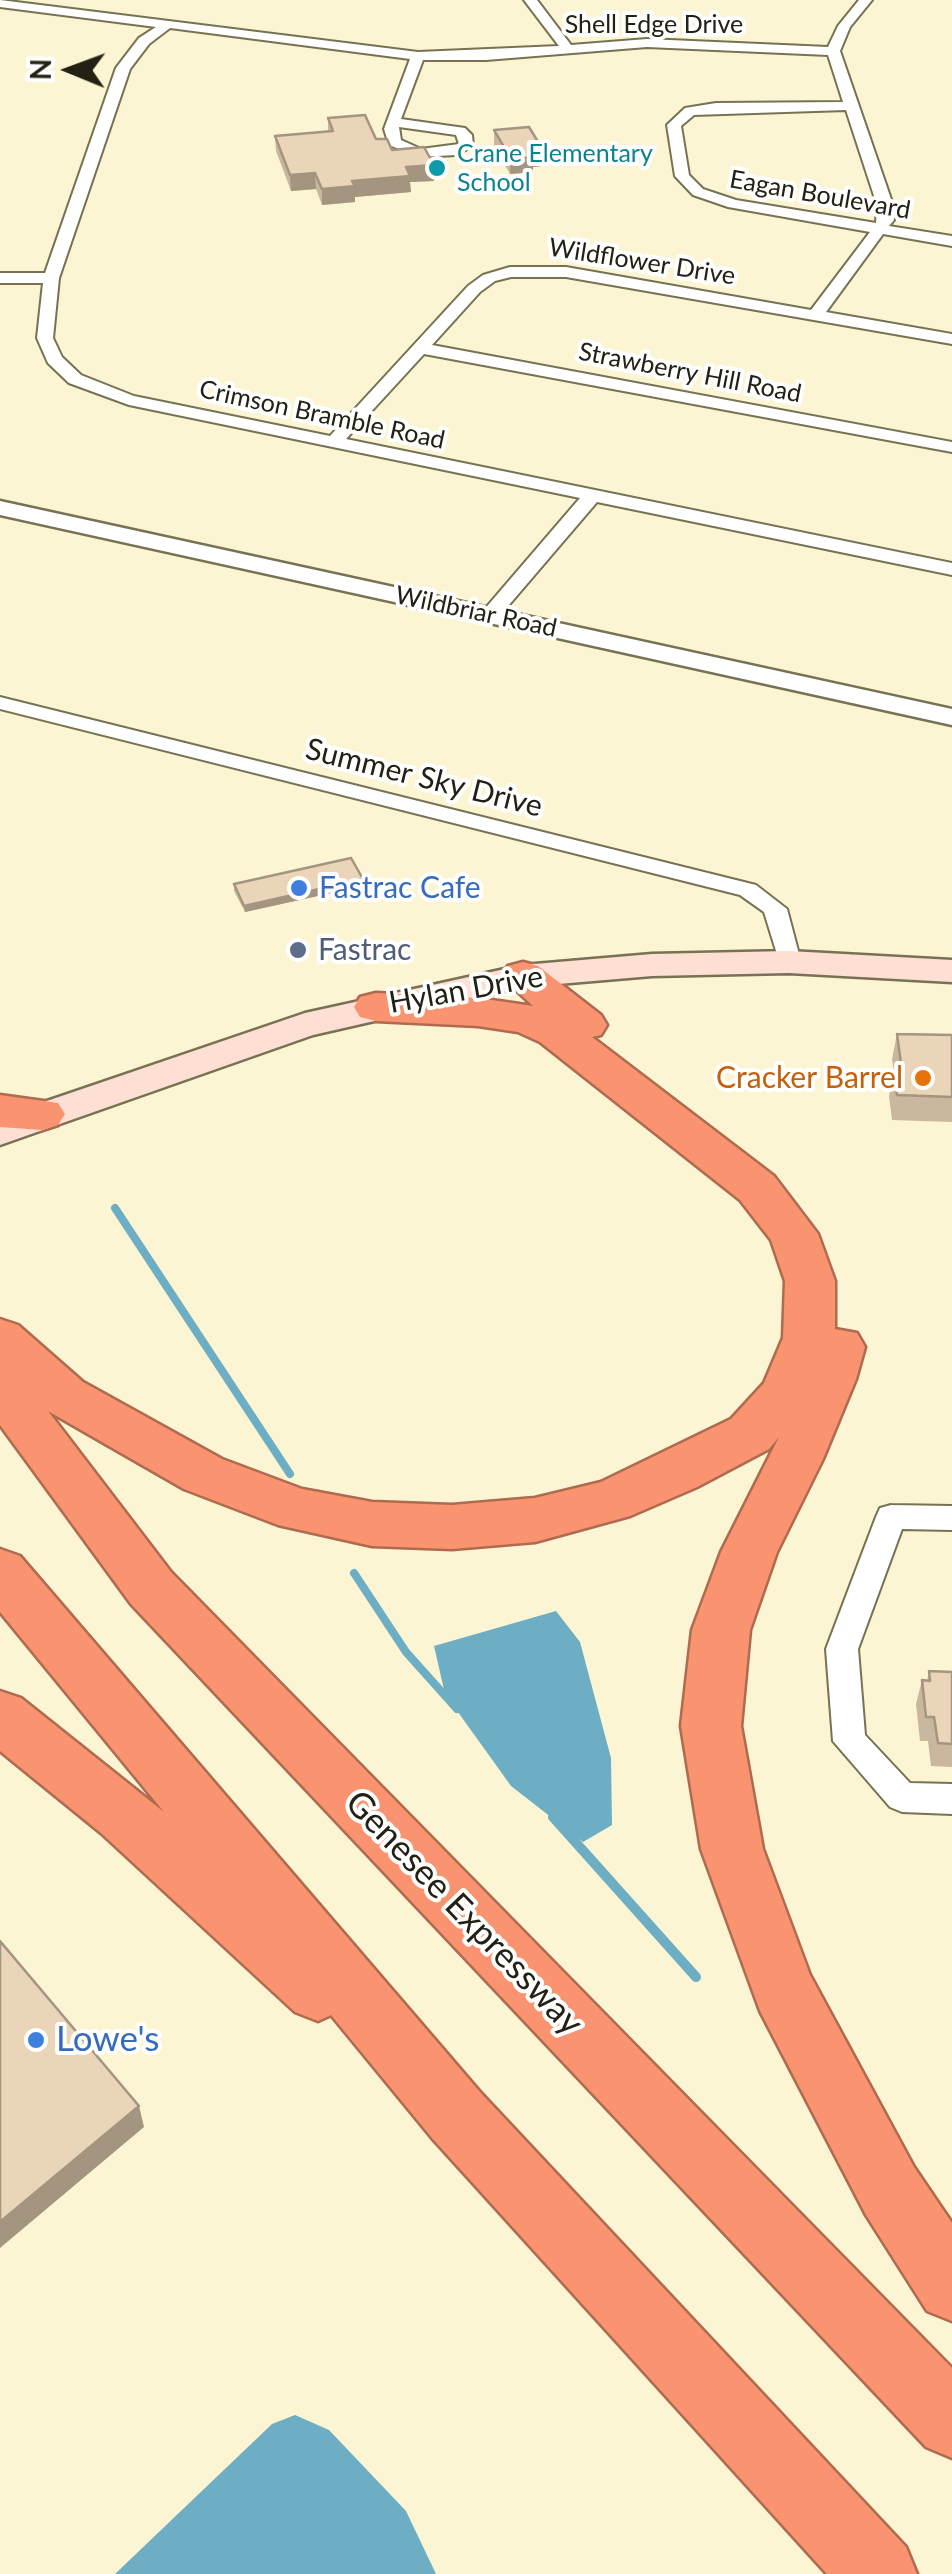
<!DOCTYPE html>
<html>
<head>
<meta charset="utf-8">
<style>
	body { margin:0 }
	#map { position:relative; width:952px; height:2574px; overflow:hidden; background:#fbf5d3; font-family:Lato,sans-serif }
	canvas { display:block }
	.north { position:absolute; left:20px; top:20px; width:100px; height:100px; -webkit-text-stroke:8px #fff; paint-order:stroke; rotate:271deg; font-size:28px; font-weight:700; line-height:40px; text-align:center; color:#232114 }
	.north::after { content:''; display:block; margin:auto; width:35px; height:45px; background:#232114; clip-path:polygon(50% 0,100% 100%,50% 72%,0 100%) }
</style>
</head>
<body>
<div id="map">
<canvas width="952" height="2574"></canvas>
<div class="north">N</div>
</div>
<script>
const ctx = document.querySelector('canvas').getContext('2d');
ctx.lineJoin = 'round';
function fill(path, color) {
  ctx.fillStyle = color;
  ctx.fill(path, 'evenodd');
}
function poly(rows) {
  const path = new Path2D();
  for (const r of rows) {
    path.moveTo(r[0], r[1]);
    for (let i = 2; i < r.length; i += 2) path.lineTo(r[i], r[i + 1]);
  }
  return path;
}
function stroke(path, color, width, dash) {
  ctx.strokeStyle = color;
  ctx.lineWidth = width;
  ctx.lineCap = dash ? 'butt' : 'round';
  ctx.setLineDash(dash || []);
  ctx.stroke(path);
}
function label(font, color, halo, rows, align = 'center') {
  ctx.font = font + ' Lato,sans-serif';
  ctx.lineWidth = 8;
  ctx.setLineDash([]);
  ctx.textBaseline = 'middle';
  ctx.strokeStyle = halo;
  ctx.fillStyle = color;
  for (const [text, x, y, turn = 0] of rows) {
    ctx.save();
    ctx.translate(x, y);
    ctx.rotate((+turn || 0) * Math.PI / 180);
    ctx.textAlign = isNaN(turn) ? turn : align;
    if (halo) ctx.strokeText(text, 0, 0);
    ctx.fillText(text, 0, 0);
    ctx.restore();
  }
}
fill(poly([
	[556,1611,580,1642,611,1758,612,1825,583,1842,511,1786,445,1694,434,1646],
	[295,2415,329,2430,406,2511,436,2574,115,2574,272,2424]
]), '#6daec5');
stroke(poly([
	[115,1208,290,1474],
	[354,1573,406,1652,457,1709]
]), '#6daec5', 8);
stroke(poly([
	[553,1817,696,1977]
]), '#6daec5', 10);
const minor = poly([
	[0,0,418,52,559,46,524,0,537,0,571,45,647,39,828,47,838,26,859,0,872,0,850,27,840,51,893,205,894,220,889,226,952,236,952,246,883,234,826,312,952,334,952,344,566,277,511,277,495,281,480,292,432,345,952,442,952,452,424,354,346,439,952,563,952,575,597,502,497,619,490,621,480,615,483,611,580,498,129,405,69,383,48,363,37,338,43,283,0,283,0,273,45,273,116,68,139,38,156,27,0,7,0,0],
	[170,28,410,59,384,129,389,145,419,157,456,155,473,146,472,135,465,128,401,119,423,60,486,60,647,47,828,55,843,102,716,103,685,108,667,125,675,176,693,195,728,207,870,232,811,310,566,267,510,267,483,275,468,286,330,436,134,396,81,375,62,357,53,338,59,278,130,69,149,44,170,28],
	[846,110,877,205,876,223,736,200,703,189,689,175,681,126,694,115,846,110],
	[399,127,456,135,459,144,421,149,401,140,399,127],
	[0,697,756,885,787,909,801,962,789,970,781,967,764,912,740,895,0,709,0,697],
	[891,1505,952,1506,952,1530,902,1529,858,1649,865,1735,910,1783,952,1784,952,1814,902,1812,890,1807,833,1741,826,1649,876,1517,880,1508,891,1505]
]);
const tertiary = poly([
	[0,501,952,709,952,725,0,515,0,501]
]);
const secondary = poly([
	[789,951,952,960,952,982,789,973,652,976,523,987,313,1035,0,1145,0,1117,305,1013,523,965,652,954,789,951]
]);
const motorway = poly([
	[523,962,538,966,601,1015,607,1025,601,1035,592,1037,774,1176,818,1234,835,1281,835,1329,857,1333,865,1347,856,1379,823,1459,777,1552,750,1630,741,1726,763,1849,810,1975,914,2167,952,2223,952,2321,927,2311,866,2215,760,2011,701,1849,681,1726,692,1630,721,1552,779,1437,769,1449,697,1487,630,1516,535,1542,452,1549,372,1546,278,1525,184,1489,48,1411,171,1572,952,2368,952,2458,926,2447,131,1604,0,1425,0,1319,18,1325,83,1382,222,1459,302,1489,372,1502,452,1505,535,1498,601,1482,731,1419,764,1383,783,1338,785,1281,771,1240,740,1200,540,1042,518,1032,478,1026,376,1021,360,1017,354,1007,360,997,376,993,478,998,533,1006,501,976,508,966,523,962],
	[0,1095,58,1103,65,1114,58,1125,42,1130,0,1127,0,1095],
	[0,1549,20,1556,480,2092,906,2547,917,2574,827,2574,432,2138,331,2015,318,2021,295,2012,101,1833,0,1751,0,1691,21,1698,164,1812,0,1612,0,1549]
]);
stroke(minor, '#777253', 4);
stroke(tertiary, '#777253', 5);
stroke(secondary, '#777253', 5);
stroke(motorway, '#af6b4f', 5);
fill(minor, '#fff');
fill(tertiary, '#fff');
fill(secondary, '#fedfd4');
fill(motorway, '#fa936f');
fill(poly([
	[328,118,376,139,434,181,410,182,411,192,355,197,355,202,322,205,316,189,291,191,276,151,275,136,328,132],
	[494,130,542,166,533,167,533,172,510,174,494,146],
	[363,879,363,886,245,912,234,891,234,884],
	[897,1034,952,1035,952,1122,892,1120,889,1096,894,1071,892,1059],
	[929,1671,952,1672,952,1767,931,1766,928,1741,920,1741,916,1704,922,1680,927,1681]
]), '#c9b79e');
fill(poly([
	[543,150,542,166,533,167,533,172,510,174,511,159,530,151],
	[434,165,434,181,410,182,411,192,355,197,355,202,322,205,322,189,406,167],
	[315,173,316,189,291,191,290,175],
	[363,879,363,886,245,912,244,906],
	[139,2106,144,2127,0,2248,0,2222]
]), '#a49581');
const building = poly([
	[365,115,376,139,387,139,392,150,424,147,434,165,406,167,410,176,352,181,355,186,322,189,315,173,290,175,275,136,333,131,328,118,365,115],
	[529,127,543,150,530,151,533,157,511,159,494,130,529,127],
	[351,858,363,879,244,906,234,884,351,858],
	[897,1034,952,1035,952,1097,897,1095,894,1071,902,1071,897,1034],
	[929,1671,952,1672,952,1744,938,1743,934,1717,926,1717,922,1680,930,1681,929,1671],
	[0,1941,139,2106,0,2222,0,1941]
]);
fill(building, '#ead5b8');
stroke(building, '#a49581', 2.5);
for (const [x, y, r, color] of [
	[437,168,10,"#0f9aa8"],
	[299,888,10,"#3f7fe0"],
	[298,950,10,"#5c6f8a"],
	[923,1078,10,"#e8710a"],
	[36,2040,10,"#3f7fe0"]
]) {
  const dot = new Path2D();
  dot.arc(x, y, r, 0, 2 * Math.PI);
  ctx.fillStyle = color;
  ctx.fill(dot);
  stroke(dot, '#fff', 4);
}
label('25px', '#232114', '#fff', [
	["Shell Edge Drive",654,25],
	["Eagan Boulevard",820,195,10],
	["Wildflower Drive",642,262,9],
	["Strawberry Hill Road",690,373,11],
	["Crimson Bramble Road",322,415,12],
	["Wildbriar Road",476,612,12]
]);
label('25px', '#0d838f', '#fff', [
	["Crane Elementary",457,154],
	["School",457,183]
], 'left');
label('30px', '#232114', '#fff', [
	["Summer Sky Drive",424,778,14],
	["Hylan Drive",466,990,-10]
]);
label('30px', '#366cbe', '#fff', [
	["Fastrac Cafe",319,888]
], 'left');
label('30px', '#4e5e75', '#fff', [
	["Fastrac",318,950]
], 'left');
label('30px', '#c56008', '#fff', [
	["Cracker Barrel",903,1078]
], 'right');
label('35px', '#232114', '#fff', [
	["Genesee Expressway",464,1913,46]
]);
label('35px', '#366cbe', '#fff', [
	["Lowe's",56,2040]
], 'left');
</script>
</body>
</html>
